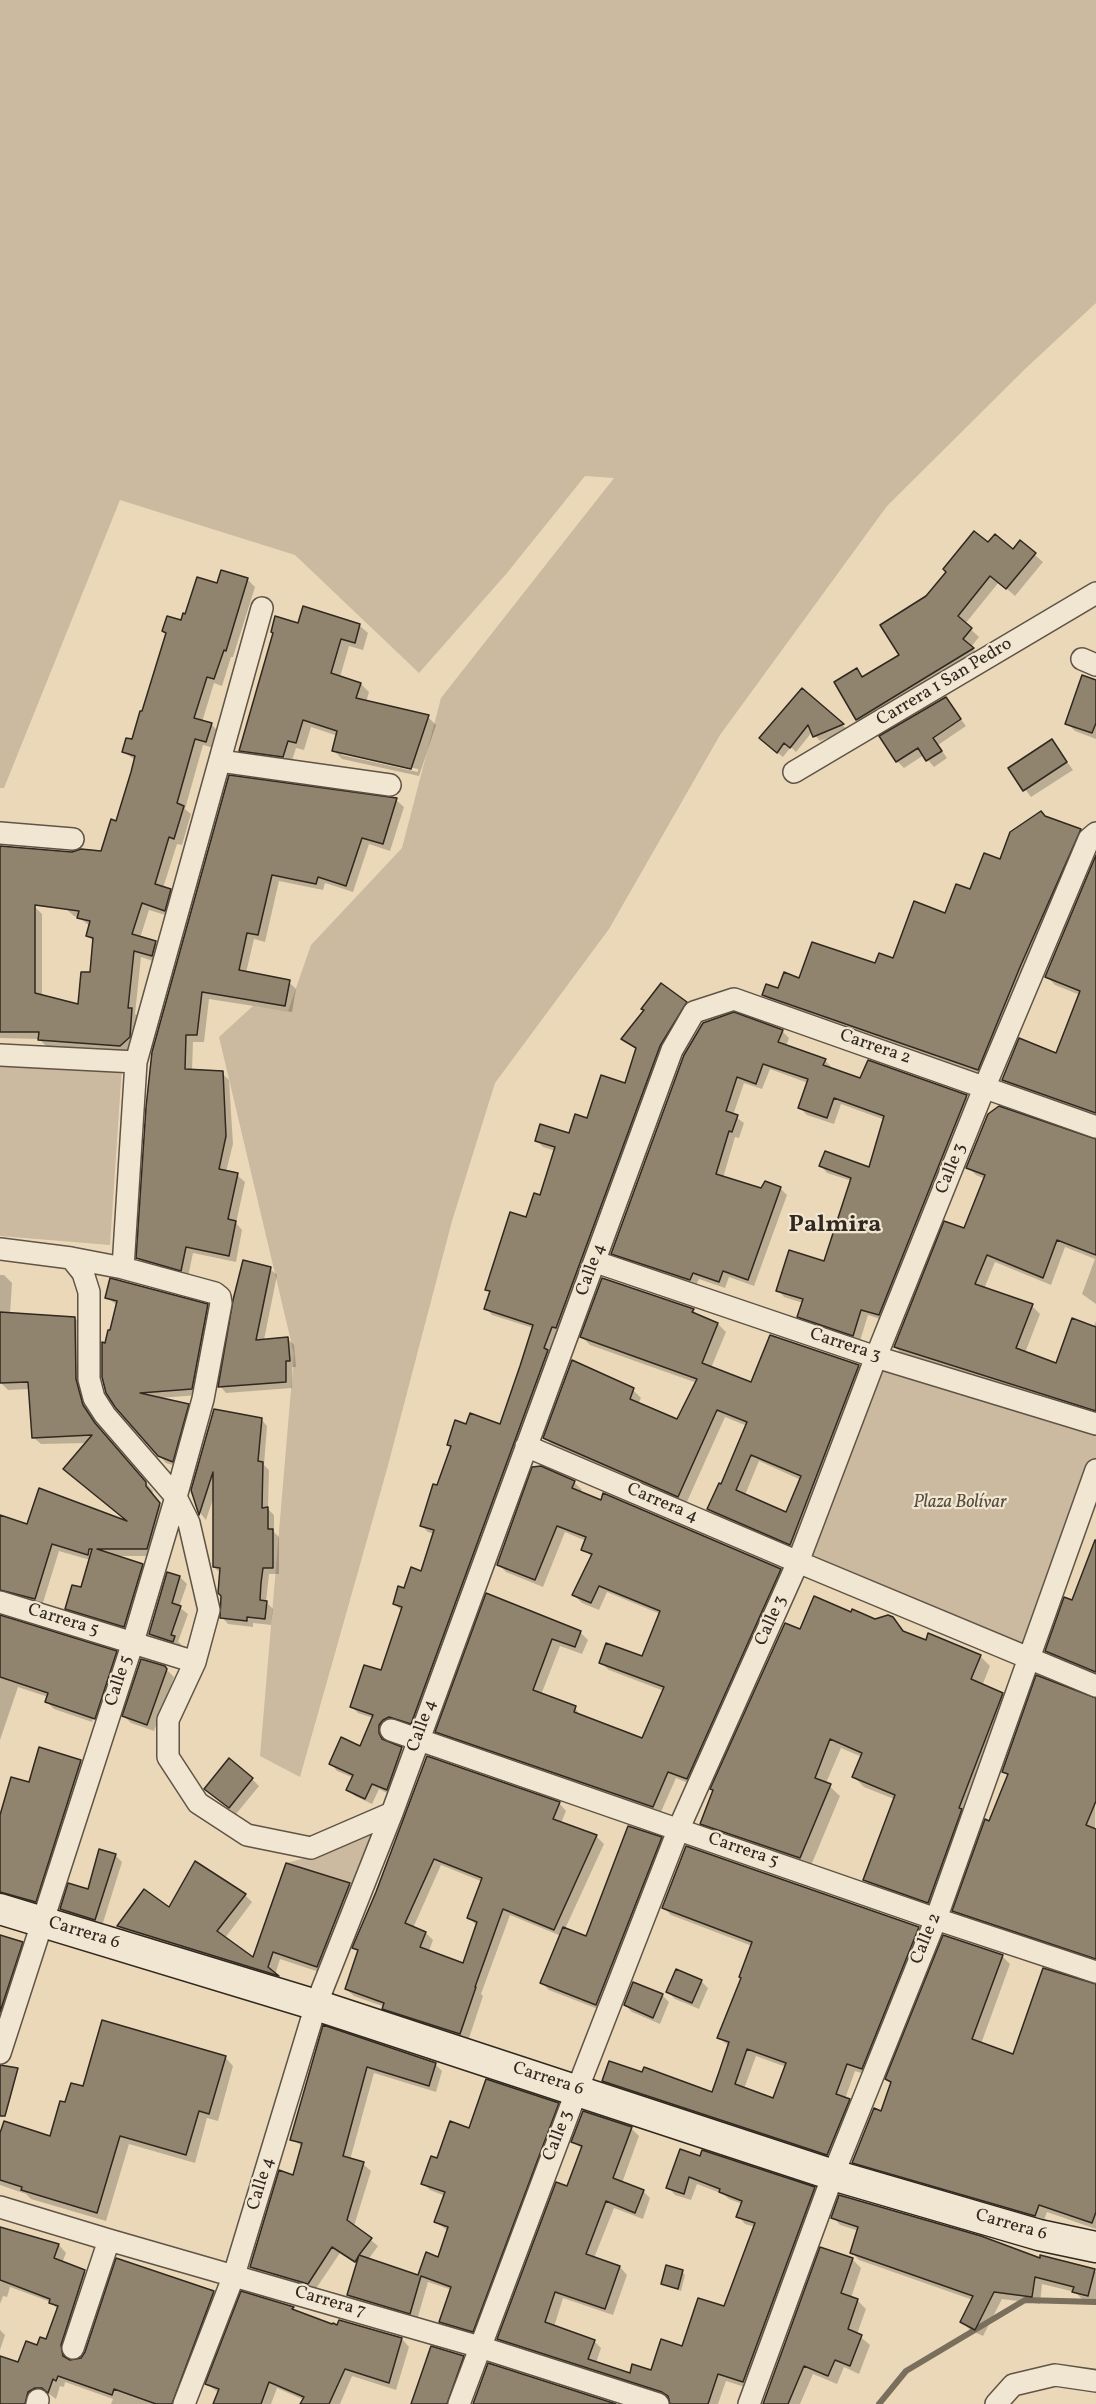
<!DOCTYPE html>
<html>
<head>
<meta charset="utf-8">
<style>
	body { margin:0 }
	canvas { display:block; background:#ead8b9 }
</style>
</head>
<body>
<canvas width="1096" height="2404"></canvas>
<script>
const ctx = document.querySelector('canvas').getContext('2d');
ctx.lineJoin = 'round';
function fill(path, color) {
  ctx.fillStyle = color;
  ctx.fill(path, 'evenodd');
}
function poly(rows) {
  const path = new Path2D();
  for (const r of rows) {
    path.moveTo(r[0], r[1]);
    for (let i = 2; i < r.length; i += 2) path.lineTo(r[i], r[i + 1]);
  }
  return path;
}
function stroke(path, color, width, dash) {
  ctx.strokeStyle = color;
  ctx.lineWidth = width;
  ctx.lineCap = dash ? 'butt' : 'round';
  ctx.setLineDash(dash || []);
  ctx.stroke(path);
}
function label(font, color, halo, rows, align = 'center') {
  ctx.font = font + ' Vollkorn,serif';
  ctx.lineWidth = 4.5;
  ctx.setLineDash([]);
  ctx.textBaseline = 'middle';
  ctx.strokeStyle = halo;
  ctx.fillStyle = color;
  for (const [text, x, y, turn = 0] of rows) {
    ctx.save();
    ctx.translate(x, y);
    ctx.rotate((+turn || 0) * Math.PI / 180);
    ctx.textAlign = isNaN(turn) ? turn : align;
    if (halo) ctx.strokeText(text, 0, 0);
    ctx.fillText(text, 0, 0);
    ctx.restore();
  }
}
fill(poly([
	[0,0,1096,0,1096,303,1025,369,887,506,720,735,609,929,495,1083,452,1221,387,1469,300,1777,260,1756,294,1354,219,1037,253,1006,288,1011,311,945,402,848,441,698,614,478,585,476,507,573,419,673,295,555,120,500,4,788,0,788],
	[0,1066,122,1067,110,1245,0,1236],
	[876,1357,1096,1424,1096,1470,1030,1657,798,1562],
	[375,1829,353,1884,286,1863,333,1851]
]), '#cbba9f');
fill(poly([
	[1020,542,1043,562,1015,596,999,582,965,624,979,637,971,647,981,657,865,726,857,719,857,670,864,677,901,656,927,598,988,544,1013,551],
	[247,579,255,587,233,657,231,657,222,686,214,683,202,722,211,724,219,732,214,748,203,745,185,809,191,814,182,845,177,844,163,888,170,890,178,897,172,917,149,910,140,938,155,943,163,950,159,963,141,957,135,1014,139,1017,128,1053,47,1047,39,1039,0,1038,0,905,34,906,42,914,42,996,79,1006,91,974,94,942,87,935,90,926,78,917,74,916,66,909,0,883,0,847,72,853,102,853,117,822,135,760,124,752,133,741,182,622,218,585],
	[299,625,359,625,368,633,363,650,349,646,340,677,361,684,369,692,366,702,428,717,436,725,419,776,342,759,334,751,338,736,311,727,304,750,296,748,291,764,249,758,241,750],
	[342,752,418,769,418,772,342,755],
	[1083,677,1096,679,1096,739,1075,731,1067,723],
	[803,691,848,730,820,741,812,732,796,752,791,747,783,757,766,744],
	[946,699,966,726,938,745,947,758,934,767,924,755,904,768,897,761],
	[1052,741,1073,770,1031,797,1010,769],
	[230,777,396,800,404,807,390,851,369,844,353,892,325,883,323,890,279,881,265,942,254,939,246,973,289,982,296,989,292,1012,209,999,204,1042,193,1042,192,1071,222,1073,229,1080,233,1144,226,1172,237,1175,245,1182,236,1223,242,1230,236,1262,193,1253,188,1277,145,1265,138,1258],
	[1046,818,1079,831,1086,838,985,1077,771,1002,764,995,800,980,894,960,946,915],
	[1096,859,1096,1118,1011,1087,1003,1079,1057,1055,1080,995,1055,985,1047,977],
	[686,1003,692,1010,418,1729,385,1732,385,1742,402,1749,408,1755,393,1796,379,1789,372,1804,355,1796,348,1790,354,1778,337,1771,331,1764,361,1748,373,1718,358,1713,352,1707,382,1672,402,1611,394,1604,422,1573,434,1534,428,1532,422,1526,452,1447,449,1444,467,1426,501,1426,533,1328,492,1315,486,1308,490,1293,486,1289,541,1197,555,1151,543,1147,536,1140,570,1135,588,1119,626,1085,637,1050,623,1039],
	[782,1031,789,1038,786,1046,825,1060,831,1067,831,1069,861,1079,966,1096,972,1103,886,1321,868,1315,860,1341,806,1323,799,1316,803,1303,784,1297,778,1290,825,1263,852,1181,827,1173,821,1166,870,1169,885,1120,841,1104,834,1124,807,1115,800,1108,808,1083,770,1069,762,1089,744,1083,733,1115,744,1123,739,1138,735,1137,723,1178,762,1190,780,1188,787,1195,754,1286,729,1277,725,1288,699,1279,696,1286,619,1260,613,1253,685,1056],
	[1096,1140,1096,1304,1082,1294,1095,1259,1065,1247,1051,1285,995,1262,984,1289,1032,1306,1040,1314,1025,1353,1057,1364,1093,1328,1096,1321,1096,1415,903,1355,895,1347,965,1230,985,1179,976,1175,968,1167],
	[270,1269,277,1275,264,1340,287,1338,294,1345,296,1367,292,1367,292,1388,226,1393,220,1386],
	[0,1275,4,1275,12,1283,10,1314,75,1318,82,1326,83,1388,90,1414,103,1433,153,1491,152,1495,166,1512,154,1556,116,1556,142,1565,150,1572,132,1633,74,1616,67,1608,82,1589,90,1560,59,1551,42,1606,0,1599,0,1517,28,1526,130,1524,88,1443,41,1444,33,1437,30,1389,8,1390,0,1382],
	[107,1298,207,1306,214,1312,198,1395,160,1398,188,1405,194,1412,179,1467,166,1463,159,1455,106,1345,117,1305],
	[693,1310,700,1317,718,1324,726,1332,711,1368,752,1384,771,1336,859,1366,866,1374,798,1551,717,1517,709,1509,722,1486,747,1426,725,1417,686,1504,553,1446,545,1438,573,1362,633,1390,641,1398,638,1404,678,1421,697,1383,590,1345,582,1337],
	[759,1461,801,1480,787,1514,745,1495],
	[261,1419,267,1426,264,1465,269,1470,268,1509,274,1515,274,1532,279,1537,279,1574,269,1574,266,1602,273,1609,271,1625,253,1623,253,1627,228,1624,222,1617,221,1574,214,1567,214,1496,206,1520,201,1514,193,1490],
	[574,1482,582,1490,580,1493,780,1570,788,1578,695,1786,676,1778,660,1814,445,1739,437,1731,487,1595,580,1632,588,1640,582,1654,560,1646,541,1695,575,1708,582,1717,643,1740,664,1691,609,1670,601,1663,643,1658,660,1614,607,1592,599,1610,582,1603,574,1595,592,1557,583,1549,586,1541,565,1532,543,1587,506,1572,498,1564],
	[1096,1544,1096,1676,1055,1659,1047,1651,1073,1602],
	[180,1577,187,1584,179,1607,188,1614,178,1642,181,1644,180,1648,157,1641,150,1634],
	[852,1614,875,1621,893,1618,907,1634,980,1656,990,1666,982,1686,1002,1694,1012,1704,938,1912,875,1890,865,1880,894,1799,864,1787,854,1777,862,1757,841,1748,826,1783,840,1796,810,1868,711,1833,701,1823,801,1631],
	[0,1617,116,1653,123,1660,102,1725,95,1723,117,1655,114,1655,92,1722,54,1709,47,1702,48,1697,18,1687,0,1740],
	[164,1667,174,1677,154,1731,131,1723,124,1716],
	[1096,1699,1095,1830,1096,1963,962,1919,954,1911,1009,1776,1004,1772],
	[40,1749,81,1761,89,1770,44,1910,0,1902,0,1818,30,1784],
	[427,1758,559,1803,566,1811,561,1823,596,1836,604,1844,565,1929,587,1938,661,1839,668,1846,603,2011,549,1990,542,1983,561,1936,510,1915,481,1994,483,1996,468,2041,392,2016,385,2007,354,1996,346,1989,359,1952,354,1947],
	[441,1865,483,1882,469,1918,476,1925,464,1965,429,1951,433,1940,426,1933,413,1928],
	[252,1779,259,1786,236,1814,213,1796],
	[115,1855,122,1862,102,1926,69,1916,62,1909,89,1891],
	[287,1865,350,1885,357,1892,325,1974,280,1959,275,1975,282,1981,126,1934,119,1926,169,1909,245,1895,252,1902,225,1938,254,1959],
	[663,1907,918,1928,926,1936,870,2076,855,2071,845,2099,857,2108,835,2162,612,2088,604,2080,713,2094,730,2047,719,2038,742,1978,752,1946,671,1915],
	[756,2056,786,2067,774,2100,744,2089],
	[0,1937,22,1943,29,1951,0,2043],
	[1002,1956,1010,1964,981,2044,1014,2056,1096,1985,1096,2229,1047,2212,1043,2223,862,2170,854,2162,882,2112,892,2084,887,2079],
	[701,1981,708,1988,699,2009,675,1999,668,1992],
	[662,1995,669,2002,660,2024,632,2012,625,2005],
	[324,2027,435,2064,442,2071,436,2092,374,2073,350,2160,363,2164,371,2171,354,2226,378,2246,368,2260,419,2277,439,2259,448,2231,436,2222,445,2196,430,2190,423,2183,438,2160,470,2130,558,2104,565,2111,480,2338,448,2329,441,2322,452,2290,428,2282,417,2320,356,2302,348,2295,358,2265,340,2253,315,2290,258,2274,251,2267,294,2176,303,2147,292,2139],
	[225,2057,233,2066,218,2121,207,2118,195,2163,129,2144,106,2221,31,2199,26,2194,0,2185,0,2138,51,2138,66,2104,84,2088],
	[631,2128,639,2136,622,2183,643,2191,650,2198,643,2219,614,2208,594,2258,620,2267,627,2275,613,2315,563,2298,554,2327,594,2341,601,2348,596,2363,631,2375,652,2372,683,2348,725,2308,755,2227,745,2224,738,2216,742,2204,729,2199,723,2194,697,2184,691,2200,675,2195,668,2187,681,2151,814,2189,822,2196,751,2389,726,2381,718,2404,671,2404,670,2399,506,2346,499,2339,568,2188,583,2150,573,2141],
	[833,2217,1094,2271,1096,2272,1096,2303,1082,2299,1075,2292,1042,2284,1040,2304,1002,2299,983,2336,970,2330,962,2322,973,2300,859,2260,851,2252,859,2231,840,2225],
	[0,2228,59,2245,66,2253,62,2263,85,2272,92,2279,68,2352,68,2360,77,2362,86,2353,213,2292,221,2300,180,2404,111,2404,113,2399,65,2382,64,2387,60,2386,56,2399,49,2394,42,2395,34,2404,0,2404,0,2357,19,2364,47,2341,58,2310,51,2302,10,2287,7,2297,3,2296,0,2304],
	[852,2259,861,2268,851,2298,858,2301,866,2309,857,2334,870,2345,859,2374,844,2367,837,2384,813,2374,800,2404,764,2404],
	[682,2272,685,2275,681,2291,662,2283],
	[293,2308,297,2312,338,2327,340,2321,402,2339,409,2347,396,2390,352,2376,340,2404,302,2404,304,2400,277,2388,271,2404,214,2404,219,2393,207,2384],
	[0,2330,5,2335,0,2350],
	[463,2357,470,2364,455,2404,413,2404]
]), '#0003');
stroke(poly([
	[879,2404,906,2371,1025,2300,1096,2302]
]), '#7a6e5c', 6);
const building = poly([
	[974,531,988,542,995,534,1013,549,1020,540,1036,553,1006,589,990,576,958,616,972,628,963,639,974,648,856,720,834,682,857,668,862,677,899,655,880,625,926,596,946,572,943,569,974,531],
	[221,570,248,578,226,651,224,650,214,679,207,677,194,718,212,723,206,742,195,739,177,803,184,806,174,839,169,837,155,884,171,889,165,911,142,903,132,934,156,941,152,956,134,951,128,1008,132,1008,130,1037,120,1046,38,1040,39,1032,0,1032,0,846,72,852,81,849,101,851,111,819,116,821,131,772,135,756,122,752,126,738,132,739,140,711,142,711,166,633,162,631,167,616,181,620,183,613,185,614,197,577,217,583,221,570],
	[35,905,79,911,77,918,90,921,86,936,93,938,90,972,81,972,78,1004,35,993,35,905],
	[303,606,360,624,355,643,341,639,331,673,361,683,356,698,429,715,411,769,332,751,337,731,303,720,296,743,288,741,283,757,239,751,273,633,271,632,275,616,298,623,303,606],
	[1082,675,1096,680,1096,723,1092,733,1065,724,1082,675],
	[802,688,844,724,813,737,808,725,790,748,784,743,777,753,759,738,802,688],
	[946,697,961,719,933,738,942,751,926,761,918,748,896,762,879,736,946,697],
	[1052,739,1067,762,1023,791,1008,768,1052,739],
	[229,775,397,798,383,844,362,838,346,886,318,877,316,884,272,875,258,935,247,933,239,970,290,980,285,1006,202,992,197,1035,186,1035,185,1069,223,1071,226,1136,219,1169,238,1173,228,1219,236,1221,229,1256,186,1247,181,1271,136,1258,146,1107,152,1052,229,775],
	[1041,811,1045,816,1081,829,1020,967,978,1070,762,995,766,984,778,988,784,972,799,978,812,942,875,963,879,953,893,958,914,901,945,913,956,884,970,889,984,853,1000,859,1010,832,1041,811],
	[1096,855,1096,1113,1002,1080,1019,1038,1056,1053,1080,991,1045,977,1096,855],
	[661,983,687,1002,660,1046,556,1328,552,1327,544,1348,548,1350,411,1724,389,1717,383,1720,379,1725,379,1733,382,1739,402,1747,387,1790,372,1784,365,1799,346,1790,353,1775,329,1764,341,1737,360,1746,373,1715,350,1707,364,1665,381,1670,402,1607,393,1604,398,1586,404,1588,411,1567,421,1571,434,1530,420,1526,433,1484,437,1485,451,1446,447,1445,455,1420,466,1424,470,1413,500,1424,520,1366,533,1325,484,1309,490,1291,485,1290,510,1212,526,1217,534,1193,540,1195,555,1147,535,1141,540,1124,569,1133,575,1114,587,1118,601,1075,625,1083,636,1048,621,1039,644,1010,641,1009,661,983],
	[734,1012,783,1030,778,1042,826,1059,823,1065,860,1078,868,1060,967,1095,879,1315,861,1310,853,1336,797,1317,803,1299,776,1291,789,1250,824,1261,851,1178,819,1166,825,1151,869,1167,884,1116,834,1098,827,1118,798,1108,808,1079,763,1064,756,1084,737,1077,726,1111,738,1115,732,1132,729,1131,716,1174,761,1188,765,1181,781,1187,748,1280,723,1271,719,1282,693,1273,690,1280,611,1254,684,1055,703,1023,734,1012],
	[999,1106,1096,1139,1096,1255,1057,1240,1043,1278,987,1255,975,1284,1033,1304,1016,1348,1056,1363,1072,1318,1096,1327,1096,1411,894,1347,944,1221,964,1228,985,1175,966,1168,988,1114,999,1106],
	[243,1260,271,1267,256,1340,288,1337,290,1361,286,1361,286,1382,218,1387,233,1300,243,1260],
	[110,1278,208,1304,192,1389,140,1393,189,1404,173,1462,158,1456,115,1407,106,1393,102,1377,102,1342,105,1343,108,1330,110,1330,117,1301,105,1298,110,1278],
	[602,1278,694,1309,692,1312,718,1323,702,1363,751,1382,770,1335,859,1365,790,1545,707,1509,719,1483,721,1484,747,1422,717,1410,678,1497,543,1438,572,1360,634,1388,630,1399,677,1419,697,1379,580,1337,602,1278],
	[751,1455,801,1476,786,1512,736,1490,751,1455],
	[0,1312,75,1317,76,1379,83,1405,95,1423,146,1482,146,1486,160,1503,147,1549,97,1549,143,1564,124,1627,65,1609,72,1585,81,1587,92,1549,89,1549,88,1555,52,1544,35,1599,0,1590,0,1515,27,1524,39,1488,127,1521,63,1469,92,1435,32,1438,28,1382,0,1383,0,1312],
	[214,1409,262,1418,258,1461,263,1462,262,1508,268,1507,268,1529,273,1529,273,1568,263,1568,261,1583,260,1600,267,1601,265,1619,247,1617,247,1621,220,1618,221,1596,218,1593,220,1568,213,1567,213,1472,199,1515,191,1490,214,1409],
	[541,1466,575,1481,572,1488,601,1500,603,1493,781,1569,687,1779,668,1772,653,1807,435,1732,486,1593,581,1631,575,1647,552,1639,533,1690,576,1706,574,1712,642,1738,664,1687,599,1663,606,1643,642,1656,660,1611,599,1586,591,1603,572,1595,592,1554,581,1550,586,1537,557,1526,535,1580,497,1565,532,1467,541,1466],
	[1095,1540,1096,1540,1096,1672,1045,1651,1064,1597,1072,1600,1095,1540],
	[167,1572,180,1576,172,1603,181,1606,171,1635,175,1636,173,1642,149,1634,167,1572],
	[814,1596,851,1612,852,1609,875,1619,888,1615,893,1617,903,1631,926,1640,928,1633,981,1655,971,1679,1003,1693,959,1808,962,1809,928,1903,863,1880,895,1795,852,1777,862,1753,830,1739,815,1778,831,1784,800,1858,700,1824,713,1790,710,1789,785,1623,800,1629,814,1596],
	[0,1615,117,1651,95,1719,45,1702,48,1693,0,1677,0,1615],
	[141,1659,165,1666,167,1669,147,1725,122,1716,141,1659],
	[1036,1675,1096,1698,1096,1801,1086,1825,1096,1829,1096,1959,952,1911,985,1819,989,1821,1008,1774,1002,1772,1036,1675],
	[39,1747,81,1760,36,1902,0,1892,0,1815,11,1777,29,1782,39,1747],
	[427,1756,560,1802,553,1819,597,1835,554,1930,503,1909,475,1987,476,1987,460,2034,382,2009,384,2003,345,1989,358,1950,352,1948,376,1892,427,1756],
	[434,1859,482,1878,467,1918,477,1922,463,1963,420,1947,426,1932,405,1923,434,1859],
	[229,1758,253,1778,229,1808,204,1789,229,1758],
	[628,1826,662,1837,596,2005,540,1983,563,1927,586,1936,628,1826],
	[686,1846,919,1927,862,2069,847,2064,836,2094,850,2099,827,2155,602,2081,609,2061,642,2072,644,2067,712,2092,719,2072,729,2042,717,2038,741,1978,739,1977,752,1942,662,1908,686,1846],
	[747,2049,786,2063,773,2098,735,2084,747,2049],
	[99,1849,116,1854,95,1920,60,1909,68,1883,88,1889,99,1849],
	[195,1861,246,1894,217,1931,253,1957,286,1863,350,1883,317,1967,273,1952,268,1967,279,1976,117,1926,144,1889,169,1907,195,1861],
	[0,1935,23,1942,0,2012,0,1935],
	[943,1935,1003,1955,972,2039,1013,2054,1043,1968,1096,1984,1096,2212,1092,2223,1039,2205,1035,2216,852,2163,874,2108,881,2111,891,2082,885,2079,943,1935],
	[676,1969,702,1980,692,2003,666,1992,676,1969],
	[633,1982,663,1994,653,2018,624,2005,633,1982],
	[102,2020,226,2056,209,2114,199,2111,186,2155,120,2136,97,2213,21,2190,22,2187,0,2180,0,2133,4,2121,50,2136,60,2101,65,2102,71,2083,83,2086,102,2020],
	[323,2025,436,2063,429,2086,367,2067,343,2156,364,2162,347,2220,372,2238,359,2255,418,2275,426,2252,438,2257,448,2227,434,2222,445,2192,421,2184,431,2156,437,2158,450,2121,469,2128,486,2079,559,2103,473,2332,439,2322,451,2287,421,2276,410,2314,347,2295,359,2255,355,2262,332,2247,308,2284,250,2267,279,2170,293,2175,302,2143,290,2140,323,2025],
	[0,2065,18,2068,5,2116,0,2116,0,2065],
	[583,2111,632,2127,613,2178,644,2190,635,2213,606,2201,586,2254,620,2266,605,2309,555,2292,545,2322,595,2340,588,2359,630,2373,632,2364,651,2370,661,2339,682,2346,698,2298,724,2306,755,2223,736,2217,742,2201,719,2192,720,2189,689,2177,684,2194,666,2188,680,2149,700,2156,702,2150,815,2187,743,2382,718,2374,708,2404,670,2404,668,2396,662,2392,497,2339,556,2182,567,2186,582,2146,571,2142,583,2111],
	[839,2195,981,2236,1040,2258,1040,2255,1095,2269,1088,2296,1072,2292,1074,2287,1035,2277,1032,2297,994,2292,975,2330,960,2322,973,2296,850,2253,858,2227,831,2218,839,2195],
	[0,2227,59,2244,54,2258,85,2270,61,2345,63,2356,70,2360,81,2358,85,2352,116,2258,214,2291,172,2404,156,2404,114,2389,112,2395,58,2376,56,2381,53,2379,48,2393,42,2388,35,2388,28,2392,25,2404,0,2404,0,2356,18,2362,26,2341,37,2345,40,2337,46,2339,58,2306,49,2303,50,2299,0,2280,0,2227],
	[820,2247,853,2258,841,2293,858,2299,848,2329,862,2335,850,2366,835,2360,828,2376,804,2366,788,2404,763,2404,820,2247],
	[666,2265,683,2270,678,2289,661,2284,666,2265],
	[241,2291,294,2307,292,2309,332,2324,333,2323,337,2325,339,2320,402,2338,389,2383,345,2369,329,2404,300,2404,304,2397,269,2382,261,2404,213,2404,219,2389,205,2384,241,2291],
	[431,2346,464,2356,447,2404,411,2404,431,2346],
	[488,2363,616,2404,473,2404,488,2363]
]);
fill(building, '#91846f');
stroke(building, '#31281f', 1.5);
const street = poly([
	[1082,659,1096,665],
	[220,761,390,785],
	[794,772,1096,593],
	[0,833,73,839],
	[0,1055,136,1062],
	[0,1249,71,1258,123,1268,215,1293,220,1297,221,1303,203,1399,176,1497,133,1642,0,2053],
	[71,1258,83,1273,89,1292,89,1379,94,1398,105,1415,176,1497,189,1523,209,1610,195,1662,168,1720,168,1757,198,1803,247,1835,311,1848,392,1813],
	[596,1262,876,1357,1096,1424],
	[123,1268,136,1062,262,608],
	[526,1446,798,1562,1096,1686],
	[0,1602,195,1662],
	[391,1730,936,1919,1096,1972],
	[0,2207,109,2240,480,2347,658,2404],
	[73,2348,109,2240],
	[37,2404,38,2400],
	[184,2404,234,2275,316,2005,392,1813,672,1050,694,1012,734,999,1096,1127],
	[459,2404,577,2090,679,1828,798,1562,876,1357,985,1086,1089,839,1096,833],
	[749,2404,833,2175,936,1919,1096,1470],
	[996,2404,1013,2385,1055,2375,1096,2381]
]);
const secondary = poly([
	[0,1909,316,2005,833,2175,1039,2235,1096,2247]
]);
stroke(street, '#5f5446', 24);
stroke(secondary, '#31281f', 33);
stroke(street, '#f1e6d2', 21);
stroke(secondary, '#f1e6d2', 30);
label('18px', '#31281f', '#f1e6d2', [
	["Carrera 1 San Pedro",945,683,-31],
	["Carrera 2",875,1048,19],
	["Calle 3",952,1169,-68],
	["Calle 4",592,1270,-70],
	["Carrera 3",845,1346,18],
	["Carrera 4",662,1504,23],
	["Carrera 5",63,1621,17],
	["Calle 3",772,1621,-66],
	["Calle 5",120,1681,-72],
	["Calle 4",423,1726,-70],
	["Carrera 5",743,1851,19],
	["Carrera 6",84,1934,17],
	["Calle 2",927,1939,-68],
	["Carrera 6",548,2080,18],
	["Calle 3",559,2136,-69],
	["Calle 4",262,2184,-73],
	["Carrera 6",1011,2226,16],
	["Carrera 7",330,2303,16]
]);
label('italic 18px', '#584c3f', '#f1e6d2', [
	["Plaza Bolívar",960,1504]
]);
label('bold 24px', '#31281f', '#f1e6d2', [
	["Palmira",835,1227]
]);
</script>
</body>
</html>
